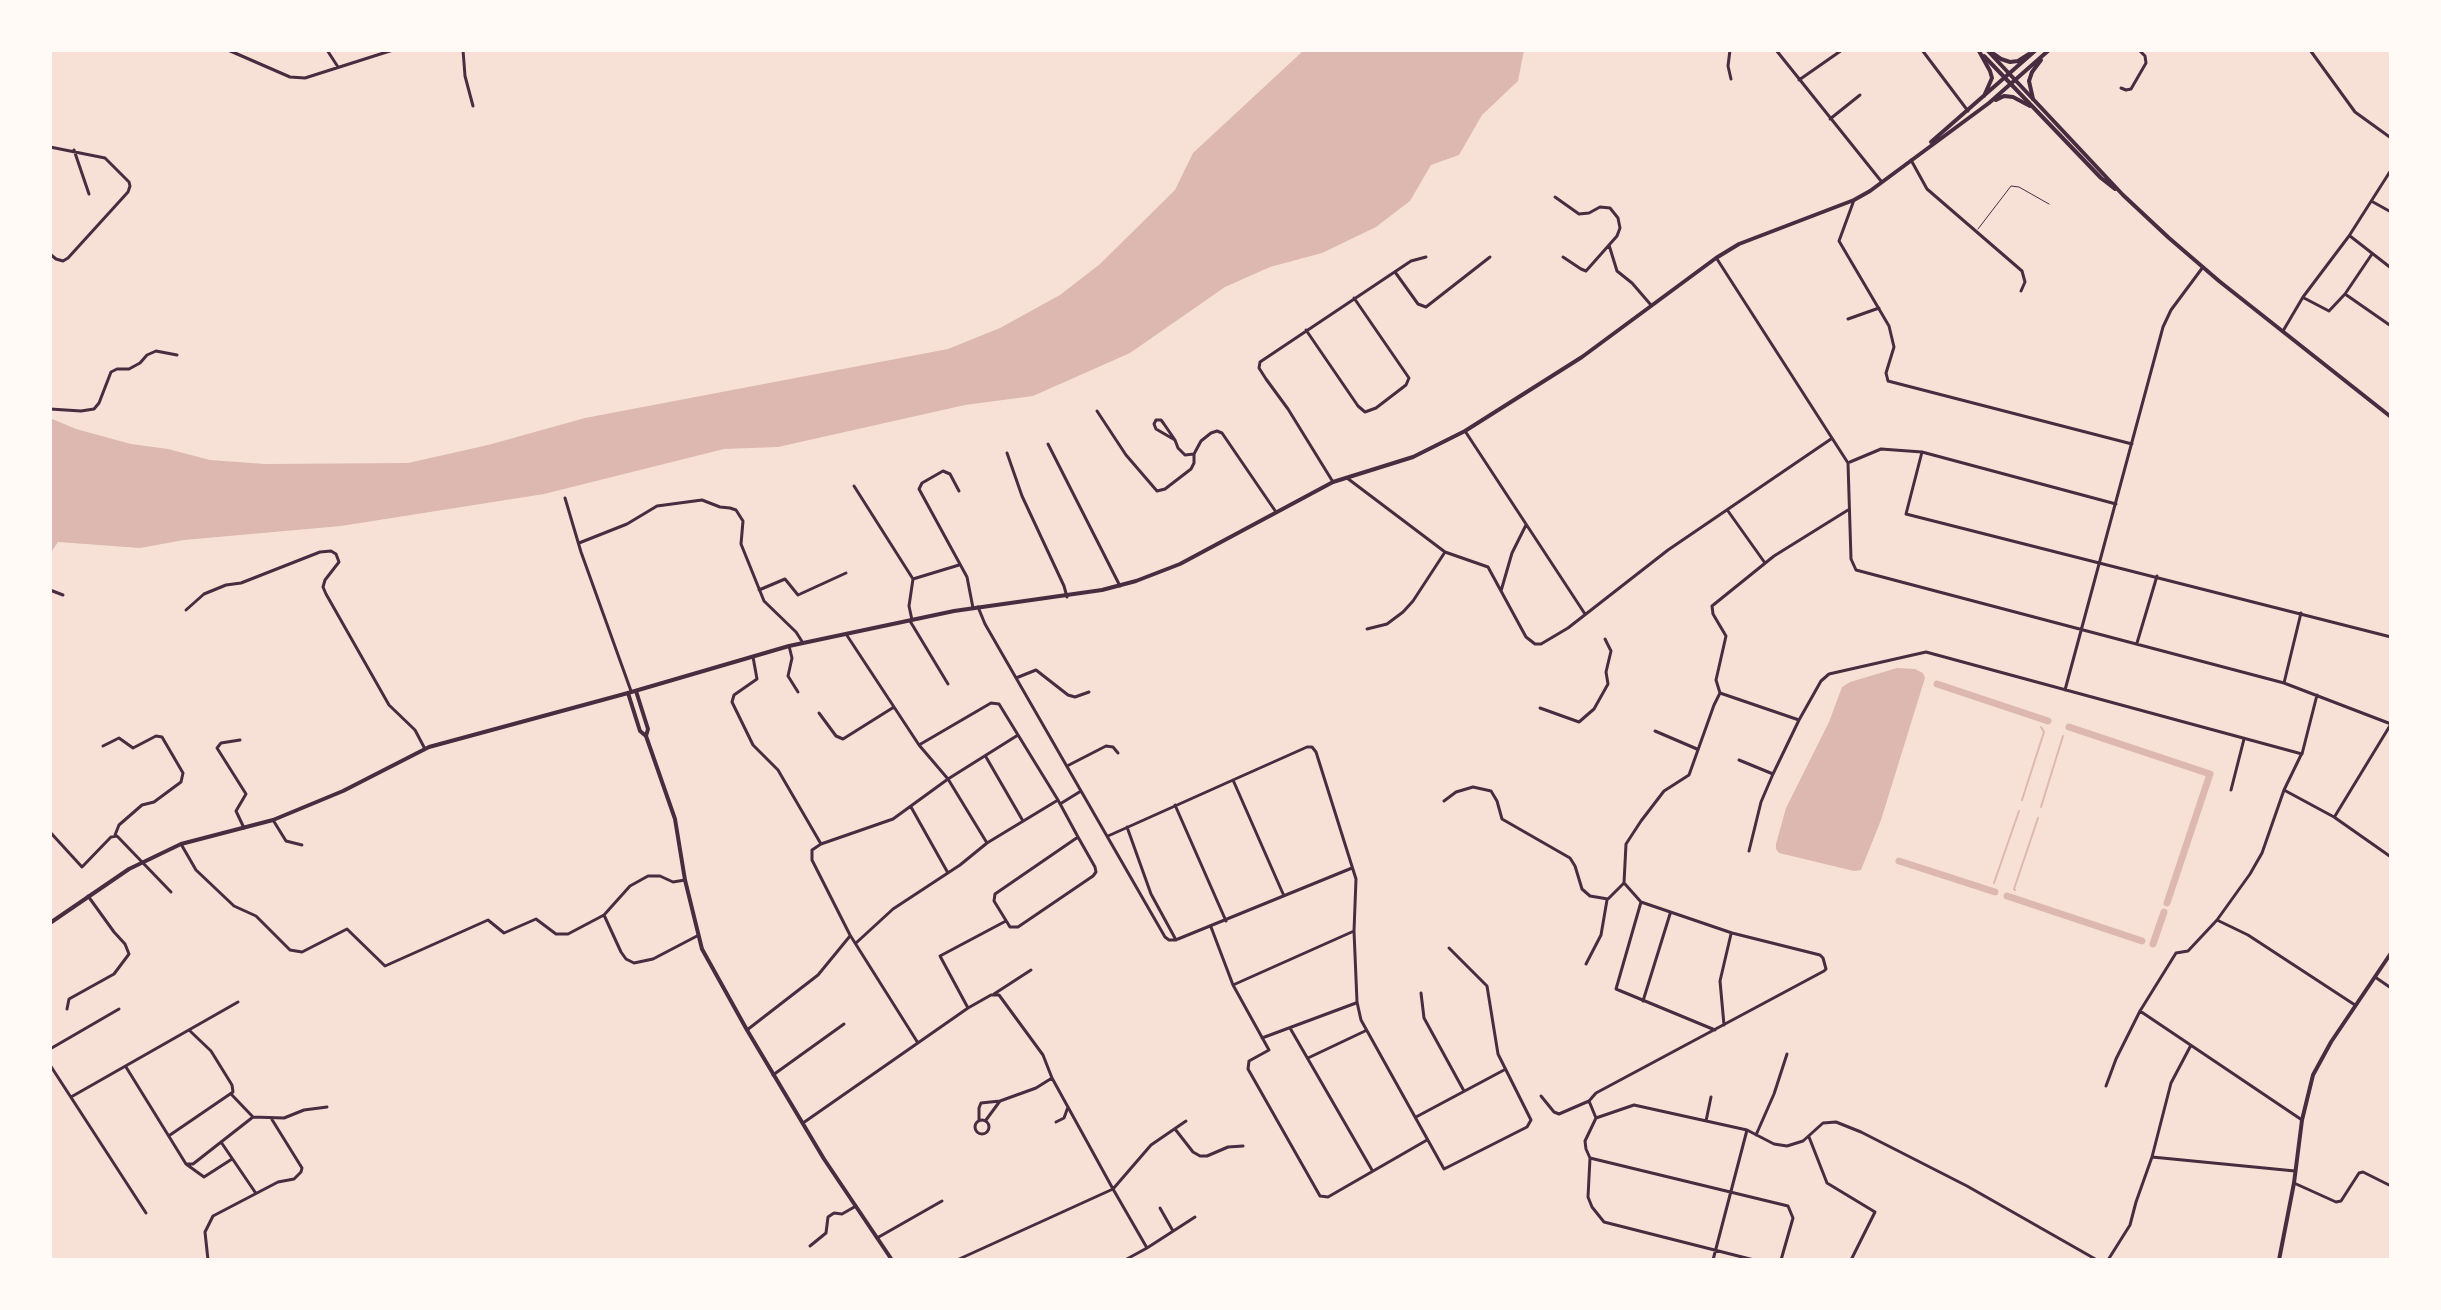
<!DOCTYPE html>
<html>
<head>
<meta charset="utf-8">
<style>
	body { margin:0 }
	#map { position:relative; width:2441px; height:1310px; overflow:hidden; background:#f7e1d7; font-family:"Open Sans",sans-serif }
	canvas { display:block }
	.frame { position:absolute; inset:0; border:52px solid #fffaf5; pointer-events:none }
</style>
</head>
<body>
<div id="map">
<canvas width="2441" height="1310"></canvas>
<div class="frame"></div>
</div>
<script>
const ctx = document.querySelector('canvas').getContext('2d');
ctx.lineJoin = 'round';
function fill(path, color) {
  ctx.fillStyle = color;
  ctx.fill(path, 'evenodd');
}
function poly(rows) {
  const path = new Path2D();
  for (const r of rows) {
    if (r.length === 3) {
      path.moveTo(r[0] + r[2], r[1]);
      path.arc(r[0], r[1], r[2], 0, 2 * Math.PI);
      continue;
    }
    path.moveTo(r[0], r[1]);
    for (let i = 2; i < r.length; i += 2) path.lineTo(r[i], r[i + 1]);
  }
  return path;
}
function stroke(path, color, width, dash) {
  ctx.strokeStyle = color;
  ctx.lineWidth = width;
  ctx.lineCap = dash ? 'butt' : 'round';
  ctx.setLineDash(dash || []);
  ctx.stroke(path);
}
fill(poly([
	[1304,50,1524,50,1518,81,1482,115,1459,155,1431,165,1410,201,1376,227,1322,253,1270,267,1225,287,1130,353,1033,396,965,405,778,447,724,449,544,494,341,526,184,540,140,548,58,542,50,554,50,418,76,429,131,444,168,449,210,460,265,464,408,463,488,445,585,418,948,349,1000,328,1060,295,1100,264,1175,190,1193,153],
	[1897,668,1915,669,1923,673,1925,678,1881,820,1861,870,1854,871,1779,853,1776,849,1776,844,1786,808,1829,722,1842,687,1850,682]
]), '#dcb8b0');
stroke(poly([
	[2043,722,2044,719],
	[2022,800,2044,732,2041,727],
	[2041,807,2063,736],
	[1994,883,2019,811],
	[2015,890,2014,889,2038,818],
	[2014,899,2015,896]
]), '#dcb8b0', 2);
stroke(poly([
	[1937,684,2048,721],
	[2069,727,2210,774,2167,903],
	[1899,861,1995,892],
	[2007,896,2142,941],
	[2153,944,2164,912]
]), '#dcb8b0', 7);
stroke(poly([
	[1978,229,2011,186,2019,187,2049,204]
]), '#4a2c40', 1);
stroke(poly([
	[228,50,290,77,305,78,393,50],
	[327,50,338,67],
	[463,50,465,76,473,106],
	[1730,50,1728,66,1731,79],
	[1776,50,1881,181],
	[1922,50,1968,111],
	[2310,50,2355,112,2391,138],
	[1799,80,1842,50],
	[2121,88,2126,90,2131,89,2146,63,2145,56,2139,50],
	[1830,119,1860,95],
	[50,147,105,158,129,182,130,186,128,192,68,258,63,261,56,259,50,254],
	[74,150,89,194],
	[1911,160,1927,189,2022,271,2025,282,2021,291],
	[1555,197,1579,214,1589,213,1600,207,1610,208,1618,218,1620,228,1617,236,1586,271,1581,269,1563,257],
	[1854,200,1839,241,1889,326,1894,347,1886,373,1888,381,2132,444],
	[2373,202,2391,212],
	[2350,236,2391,268],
	[1609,245,1617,271,1632,283,1651,305],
	[1717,259,1848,463,1851,559,1856,570,2284,683,2391,724],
	[1395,272,1418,304,1426,307,1490,257],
	[2345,294,2372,254],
	[2304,298,2329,311,2345,294,2391,326],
	[1848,319,1879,308],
	[1306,330,1358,406,1365,412,1376,408,1406,385,1409,378,1354,298],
	[2283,331,2303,297,2349,236,2391,170],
	[50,409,81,411,94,409,99,403,111,372,117,369,129,369,140,363,147,355,156,351,177,355],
	[1097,411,1126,455,1157,491,1165,489,1191,469,1194,463,1194,454],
	[1465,431,1585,614],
	[1175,440,1156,429,1154,424,1156,420,1161,420,1164,424,1175,440,1178,448,1185,455,1194,454,1201,441,1211,433,1217,431,1222,433,1276,512],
	[1048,444,1120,586],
	[1922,452,1906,514,2391,637],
	[1007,453,1022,496,1064,586,1067,597],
	[1850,462,1881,449,1922,452,2116,504],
	[1347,478,1445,552,1488,567,1501,591],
	[1333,482,1288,409,1266,379,1259,368,1260,362,1411,261,1426,257],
	[854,486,913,579,909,606,912,620],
	[959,491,950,474,943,471,922,483,919,489,967,577,973,608],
	[565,498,581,552,631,691],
	[1728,511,1765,563],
	[1526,525,1512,553,1501,591,1526,637,1535,644,1541,644,1568,628,1668,550,1831,439],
	[579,543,627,524,657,506,702,500,720,507,730,508,736,510,743,521,741,544,764,601,796,632,803,643],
	[913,579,959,565],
	[50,590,63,595],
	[759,590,785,579,798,595,846,573],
	[978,607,985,624,1165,937,1169,940,1176,940],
	[186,610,204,594,226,585,241,583,320,552,331,551,336,554,339,562,325,580,323,587,326,594,389,705,415,730,425,749],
	[910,621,948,684],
	[1367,629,1387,624,1403,612,1413,601,1445,552],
	[846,634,919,745,948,779,987,843],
	[2137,643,2157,576],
	[789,646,792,658,788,676,798,692],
	[753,657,757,679,734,695,732,702,753,745,778,770,821,844],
	[1016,678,1036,670,1068,695,1075,697,1089,692],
	[2284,683,2301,613],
	[2065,690,2163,327,2171,310,2203,267],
	[1540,708,1579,722,1594,709,1608,684,1606,672,1611,651,1605,639],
	[819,713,836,736,843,739,894,707],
	[1799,720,1720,693,1716,680,1726,636,1713,614,1712,606,1774,556,1848,510],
	[1655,731,1697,749],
	[240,740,221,743,217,748,246,794,236,811,244,828],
	[919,745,991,703,999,704,1058,800,1078,837,1095,867,1096,872,1093,876,1018,927,1010,927,994,901,995,894,1078,837],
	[103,746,119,738,133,748,156,736,162,737,183,773,181,782,154,802,142,805,119,825,115,835],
	[2301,755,2284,790,2262,853,2250,874,2217,920,2188,951,2176,953,2140,1011,2302,1120],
	[986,757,1023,821],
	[1739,760,1773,774],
	[1067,766,1106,746,1113,747,1118,753],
	[1233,780,1307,747,1312,747,1316,752,1356,879,1354,931,1357,1002,1361,1020,1444,1169,1527,1127,1531,1120,1498,1054,1487,986,1449,948],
	[2231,790,2244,739],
	[2284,790,2334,817,2391,857],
	[1444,801,1456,792,1473,787,1491,791,1497,801,1502,819,1570,858,1575,866,1582,889,1590,896,1608,899,1624,883,1626,844,1641,821,1664,791,1689,775,1714,705,1720,693],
	[1060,804,1081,791],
	[1175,805,1226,921],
	[911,807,948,873],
	[2335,816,2391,724],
	[273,820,286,841,302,845],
	[1127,827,1151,894,1176,940],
	[50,832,82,867,111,837,117,836,171,892],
	[1108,836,1233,780,1284,896],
	[181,844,196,870,234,906,256,916,290,950,302,952,347,929,385,966,488,920,504,933,536,919,556,934,568,934,604,915,630,886,648,876,660,876,673,882,685,880],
	[1749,851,1761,802,1773,774,1799,720,1821,681,1829,674,1926,652,2302,754,2317,695],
	[1625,884,1641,902],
	[604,915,621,952,626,959,634,963,653,959,697,936],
	[2217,920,2248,935,2355,1005],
	[1211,927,1233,985,1269,1050,1249,1061,1248,1069,1320,1196,1328,1197,1427,1140],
	[1178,939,1352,868],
	[856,943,893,909,960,865,987,843,1058,800],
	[1586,964,1601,935,1607,900],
	[2375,977,2391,988],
	[1233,985,1354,931],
	[1421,993,1424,1018,1464,1091],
	[994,994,1031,970],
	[1643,1001,1670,914],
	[968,1008,940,956,1004,922],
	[67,1009,69,999,114,974,129,954,125,944,114,932,88,896],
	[1724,1025,1720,981,1731,934],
	[1290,1028,1372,1170],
	[747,1030,818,975,850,936],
	[1262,1038,1356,1003],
	[918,1043,850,935,812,860,812,850,821,844,893,819,948,779,1018,735],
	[2190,1047,2171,1083,2152,1157,2295,1171],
	[50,1049,119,1009],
	[1308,1058,1365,1031],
	[50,1065,146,1213],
	[126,1067,186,1164,193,1164,253,1117],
	[773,1075,844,1024],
	[2106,1086,2116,1059,2140,1011],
	[231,1094,253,1117,284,1118,304,1110,327,1107],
	[1541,1096,1554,1112,1559,1114,1589,1101],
	[71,1097,238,1002],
	[1416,1117,1504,1070],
	[1596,1118,1589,1101,1596,1093,1824,971,1826,969,1823,958,1820,955,1732,933,1641,902,1616,989,1715,1030],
	[982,1127,7],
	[979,1120,979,1108,981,1103,1000,1101,1036,1088,1052,1078],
	[986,1120,1000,1101],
	[1706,1121,1711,1097],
	[1056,1122,1064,1118,1068,1107],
	[803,1123,968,1008,991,995,999,995,1043,1055,1052,1078,1113,1189,957,1260],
	[1175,1129,1193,1152,1200,1156,1207,1156,1228,1147,1243,1146],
	[170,1135,233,1092,232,1085,211,1051,189,1030],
	[1756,1135,1774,1094,1787,1054],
	[1809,1137,1827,1183,1875,1212,1851,1260],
	[221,1142,255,1192],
	[1590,1158,1588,1197,1592,1207,1604,1222,1754,1260],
	[186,1164,204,1177,232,1159],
	[2294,1183,2336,1202,2341,1201,2359,1173,2363,1172,2391,1186],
	[1160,1208,1173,1231],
	[877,1238,942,1201],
	[810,1246,826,1233,828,1217,834,1213,842,1214,856,1206],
	[1147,1248,1195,1217],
	[208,1260,205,1232,213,1216,278,1182,294,1179,301,1172,302,1168,271,1118],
	[1125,1260,1147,1248,1113,1189,1151,1145,1186,1121],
	[1713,1260,1747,1130],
	[1781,1260,1793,1218,1788,1206,1590,1158,1586,1149,1585,1141,1596,1118,1634,1105,1747,1130,1774,1144,1787,1146,1803,1141,1823,1123,1836,1122,1861,1132,1967,1186,2097,1260],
	[2108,1260,2130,1225,2136,1202,2152,1157]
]), '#4a2c40', 3);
stroke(poly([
	[636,691,648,729,646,736],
	[628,693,640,731,646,736,675,819,685,880,702,949,747,1030,824,1159,892,1260]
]), '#4a2c40', 4);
stroke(poly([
	[1988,51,2123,195,2169,238,2219,281,2391,417],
	[1984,56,2101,178,2115,189],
	[2279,1260,2294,1183,2302,1120,2313,1075,2331,1042,2391,953]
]), '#4a2c40', 4);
stroke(poly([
	[1988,50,2001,59,2010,62,2018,61,2029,54],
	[1979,51,1990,71,1992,78,1984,96],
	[2033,99,2029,81,2032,72,2041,60],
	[1996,100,2004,96,2013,97,2030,106],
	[1931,142,2036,50],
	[50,923,129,869,181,844,273,820,343,791,429,747,628,693,789,646,954,611,1102,590,1136,581,1180,564,1333,482,1413,457,1465,431,1582,357,1716,258,1739,244,1854,200,1870,191,1989,103,2049,50]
]), '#4a2c40', 4);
</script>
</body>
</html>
